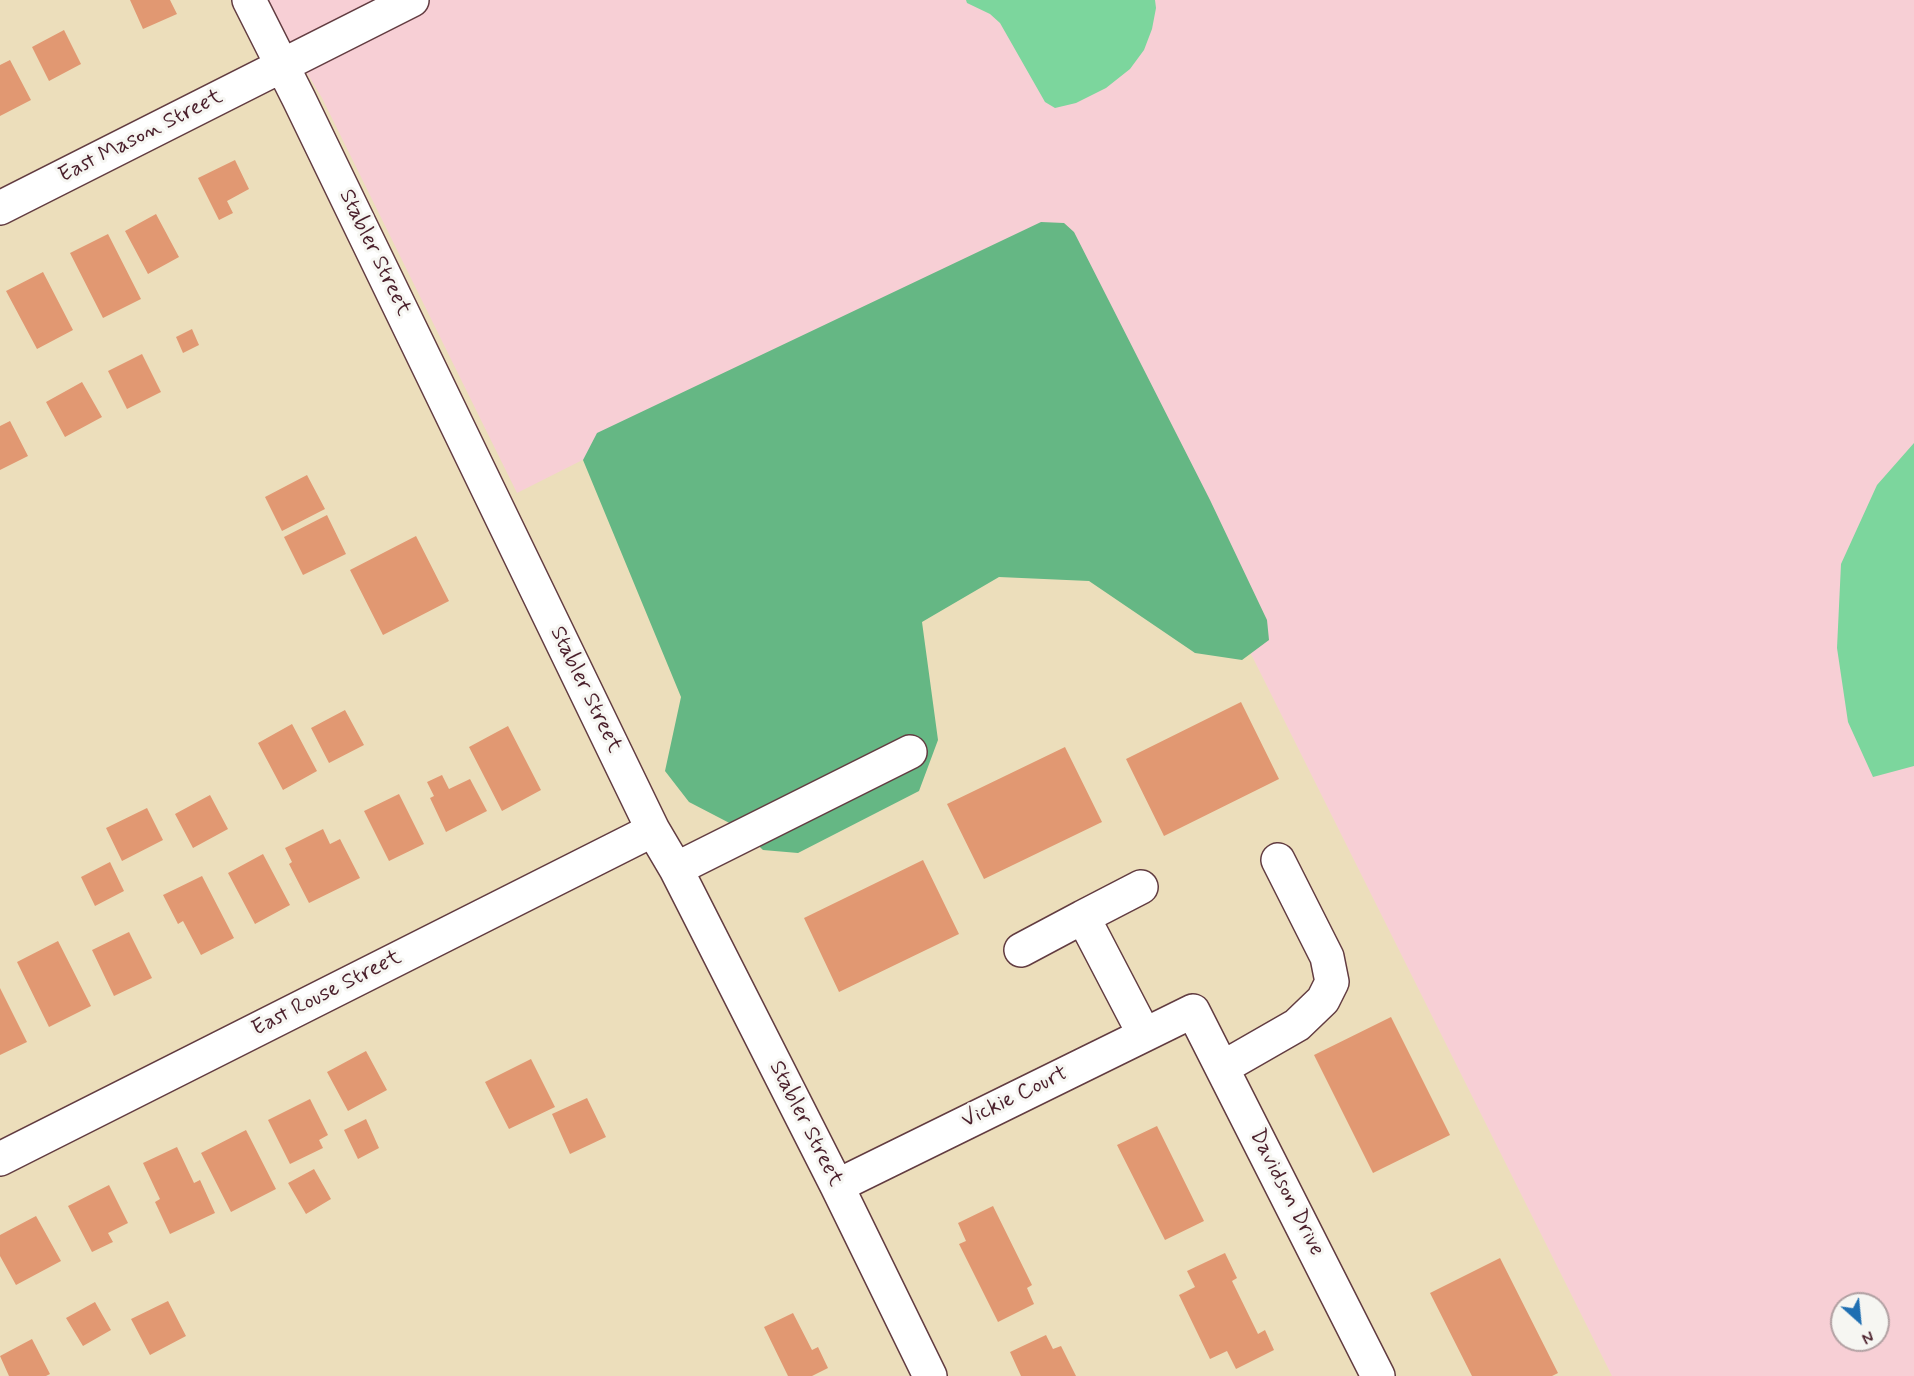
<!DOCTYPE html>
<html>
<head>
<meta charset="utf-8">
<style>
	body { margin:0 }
	#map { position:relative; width:1914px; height:1376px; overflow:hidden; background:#ecdebb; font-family:Mynerve,sans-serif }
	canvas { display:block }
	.north { position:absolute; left:1830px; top:1292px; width:60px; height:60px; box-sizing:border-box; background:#f6f6f2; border:2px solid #b1a0a2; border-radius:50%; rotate:153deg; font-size:16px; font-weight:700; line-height:24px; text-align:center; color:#4a1f2b }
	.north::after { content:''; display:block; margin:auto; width:21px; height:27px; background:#1f6fb2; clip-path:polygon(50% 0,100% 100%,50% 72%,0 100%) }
</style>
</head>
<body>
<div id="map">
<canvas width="1914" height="1376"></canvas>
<div class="north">N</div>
</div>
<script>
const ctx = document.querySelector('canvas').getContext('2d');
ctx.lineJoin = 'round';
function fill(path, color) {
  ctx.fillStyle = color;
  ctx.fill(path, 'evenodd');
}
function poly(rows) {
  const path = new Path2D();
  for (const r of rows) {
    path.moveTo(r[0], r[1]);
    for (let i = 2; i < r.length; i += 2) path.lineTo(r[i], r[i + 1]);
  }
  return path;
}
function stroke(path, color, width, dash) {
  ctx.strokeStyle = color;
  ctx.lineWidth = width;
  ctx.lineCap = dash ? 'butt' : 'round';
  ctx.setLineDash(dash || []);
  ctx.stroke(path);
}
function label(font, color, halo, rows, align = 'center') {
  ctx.font = font + ' Mynerve,sans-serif';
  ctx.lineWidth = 6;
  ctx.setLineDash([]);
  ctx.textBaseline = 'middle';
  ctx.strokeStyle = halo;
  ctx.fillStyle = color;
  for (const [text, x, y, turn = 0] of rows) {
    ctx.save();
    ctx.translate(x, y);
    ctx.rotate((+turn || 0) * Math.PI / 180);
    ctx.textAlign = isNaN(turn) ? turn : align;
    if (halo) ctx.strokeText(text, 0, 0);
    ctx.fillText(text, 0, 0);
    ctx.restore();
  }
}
fill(poly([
	[263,0,1914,0,1914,1376,1612,1376,1039,230,517,493,322,98],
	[1842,1304,1878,1304,1878,1340,1842,1340]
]), '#f7cfd5');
fill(poly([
	[966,0,1155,0,1156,8,1152,29,1144,50,1130,69,1106,88,1076,103,1055,108,1045,102,1000,23,990,14,967,3],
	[1914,443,1914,766,1873,777,1848,722,1837,648,1841,564,1877,485]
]), '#7cd69d');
fill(poly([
	[1041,222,1064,223,1074,232,1210,500,1267,620,1269,640,1242,660,1195,653,1089,581,999,577,922,622,938,740,919,791,798,853,763,850,741,829,689,802,665,771,681,697,583,460,597,433]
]), '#65b784');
fill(poly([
	[130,0,170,0,177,14,143,29],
	[64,30,81,64,49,81,32,47],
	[10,60,31,100,0,116,0,65],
	[235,160,249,189,227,201,233,213,219,220,198,178],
	[156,214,179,257,148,274,125,231],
	[108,234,141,299,103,318,70,253],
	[43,272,73,330,37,349,6,291],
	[192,329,199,345,183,353,176,337],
	[142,354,161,392,127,409,108,371],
	[82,382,102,417,65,437,46,402],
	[10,421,28,456,0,470,0,426],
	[307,475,325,509,282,531,265,497],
	[327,515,346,554,303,575,284,537],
	[416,536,449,601,383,635,350,570],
	[1241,702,1279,779,1164,836,1126,759],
	[345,710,364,745,329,763,311,728],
	[292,724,317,771,283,790,258,743],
	[508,726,541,790,502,811,469,747],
	[1065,747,1102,822,984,879,947,804],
	[442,775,449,789,470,779,487,811,446,832,430,798,434,796,427,782],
	[399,794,424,844,389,861,364,811],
	[210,795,228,829,193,848,175,814],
	[147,808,163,840,122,861,106,828],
	[323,829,330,844,340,839,360,878,309,903,289,864,292,862,285,848],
	[263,854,290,905,255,924,228,873],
	[923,860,959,934,839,992,804,918],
	[110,862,124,891,95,906,81,877],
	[202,876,234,938,201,955,183,921,178,924,163,895],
	[129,932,152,978,114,996,92,950],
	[58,941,91,1006,49,1027,17,962],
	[0,988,27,1042,0,1055],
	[1391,1017,1450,1135,1373,1173,1314,1055],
	[366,1051,387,1090,348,1111,327,1072],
	[531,1059,555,1107,509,1129,485,1082],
	[587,1098,606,1137,570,1154,552,1114],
	[310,1099,328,1135,319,1140,323,1148,290,1164,268,1120],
	[366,1119,379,1148,358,1159,344,1130],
	[1157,1126,1204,1221,1165,1240,1117,1145],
	[246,1130,276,1189,231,1212,201,1153],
	[177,1147,194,1183,200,1180,215,1213,170,1234,155,1202,160,1199,143,1163],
	[314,1169,331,1199,306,1214,288,1183],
	[109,1185,128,1223,108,1233,113,1242,92,1252,68,1206],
	[993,1206,1032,1285,1027,1288,1034,1304,998,1322,959,1244,966,1241,958,1223],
	[36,1216,61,1261,16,1285,0,1256,0,1235],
	[1225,1253,1237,1278,1232,1281,1258,1334,1265,1330,1274,1350,1236,1369,1227,1351,1210,1359,1179,1295,1195,1287,1187,1271],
	[1500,1258,1558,1373,1552,1376,1472,1376,1430,1293],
	[168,1301,186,1336,150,1355,131,1319],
	[95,1302,111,1330,83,1346,66,1318],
	[793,1313,812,1350,818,1347,828,1368,812,1376,788,1376,764,1327],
	[1046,1335,1053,1349,1061,1346,1076,1376,1021,1376,1010,1352],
	[32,1339,50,1374,46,1376,9,1376,0,1356]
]), '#e19872');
const minor = poly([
	[249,0,299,99,653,830,676,869,837,1186,930,1376],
	[0,208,412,0],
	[676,869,910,752],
	[1083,917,1141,887],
	[1021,950,1083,917,1144,1034],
	[1222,1068,1297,1025,1323,1000,1332,982,1327,957,1278,860],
	[0,1159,653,830],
	[837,1186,1193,1011,1378,1376]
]);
stroke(minor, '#623c41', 36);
stroke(minor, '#fff', 33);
label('22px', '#4a1f2b', '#f6f6f2', [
	["East Mason Street",141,137,-27],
	["Stabler Street",374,253,64],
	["Stabler Street",585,690,64],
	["East Rouse Street",327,994,-27],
	["Vickie Court",1015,1098,-26],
	["Stabler Street",805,1124,63],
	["Davidson Drive",1286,1193,63]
]);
</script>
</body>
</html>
